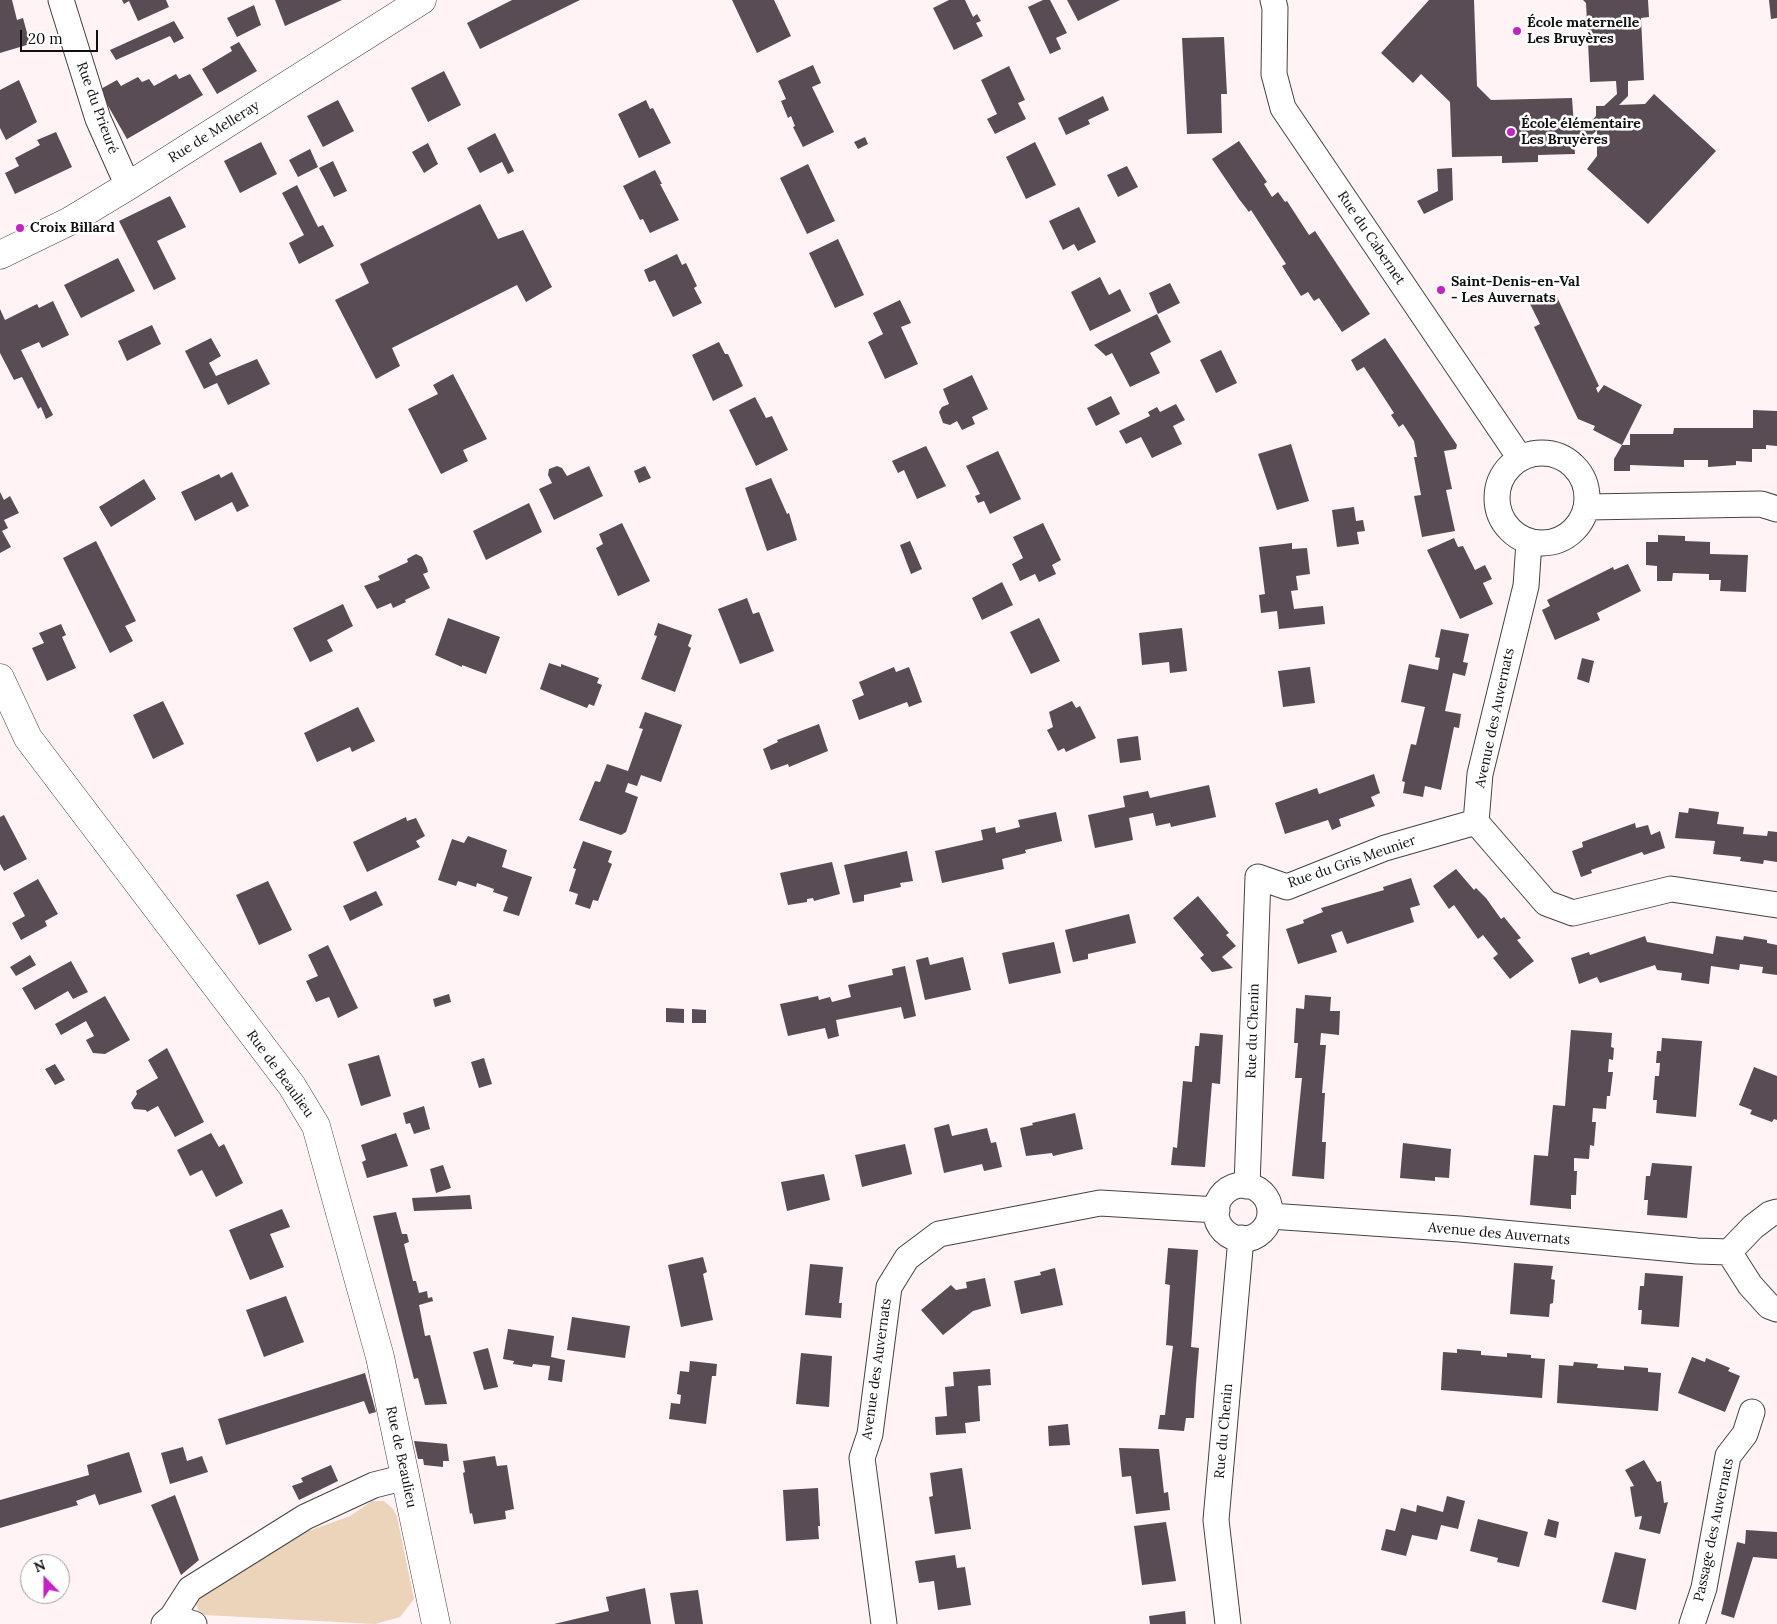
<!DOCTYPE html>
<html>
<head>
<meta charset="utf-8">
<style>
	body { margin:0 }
	#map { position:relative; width:1777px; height:1624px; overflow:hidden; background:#fff3f5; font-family:Lora,serif }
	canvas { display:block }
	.north { position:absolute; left:20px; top:1554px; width:50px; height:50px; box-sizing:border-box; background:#fff; border:1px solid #9f9f9f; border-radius:50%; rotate:338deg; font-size:14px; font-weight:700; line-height:20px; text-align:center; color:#101010 }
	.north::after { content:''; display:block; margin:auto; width:18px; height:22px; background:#c422c6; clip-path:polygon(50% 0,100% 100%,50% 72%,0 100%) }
	.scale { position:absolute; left:20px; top:30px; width:78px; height:22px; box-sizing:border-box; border:2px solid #101010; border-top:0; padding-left:6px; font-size:15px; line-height:18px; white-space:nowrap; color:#101010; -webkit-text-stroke:4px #fff; paint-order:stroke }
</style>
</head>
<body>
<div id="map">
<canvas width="1777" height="1624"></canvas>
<div class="north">N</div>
<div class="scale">20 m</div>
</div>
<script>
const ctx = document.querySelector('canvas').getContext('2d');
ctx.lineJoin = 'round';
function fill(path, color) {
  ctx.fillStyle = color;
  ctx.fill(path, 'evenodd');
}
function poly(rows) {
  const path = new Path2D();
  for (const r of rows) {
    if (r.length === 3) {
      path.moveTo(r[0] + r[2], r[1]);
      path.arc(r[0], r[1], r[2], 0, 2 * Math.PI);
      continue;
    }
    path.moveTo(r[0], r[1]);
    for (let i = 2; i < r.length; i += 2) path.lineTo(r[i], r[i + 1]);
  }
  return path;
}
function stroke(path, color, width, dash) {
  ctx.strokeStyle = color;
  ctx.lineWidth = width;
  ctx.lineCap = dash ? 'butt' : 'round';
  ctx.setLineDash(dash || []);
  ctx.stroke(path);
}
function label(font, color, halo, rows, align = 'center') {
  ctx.font = font + ' Lora,serif';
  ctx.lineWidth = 5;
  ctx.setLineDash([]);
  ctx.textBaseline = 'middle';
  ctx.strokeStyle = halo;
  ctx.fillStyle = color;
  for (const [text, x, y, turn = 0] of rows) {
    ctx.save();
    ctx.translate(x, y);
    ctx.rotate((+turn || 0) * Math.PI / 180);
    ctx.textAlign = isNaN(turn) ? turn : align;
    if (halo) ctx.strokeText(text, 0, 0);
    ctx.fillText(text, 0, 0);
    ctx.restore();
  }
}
fill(poly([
	[372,1501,384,1501,393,1509,397,1517,414,1599,400,1617,375,1624,205,1615,198,1610,195,1600,201,1591,306,1532,350,1516]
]), '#ecd4ba');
fill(poly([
	[0,0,12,0,17,20,23,18,30,44,0,53],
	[122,0,166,0,169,7,138,21,129,1,124,4],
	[275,0,342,0,285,26],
	[512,0,580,0,480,49,467,23],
	[732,0,774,0,791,36,757,53],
	[949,0,965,0,973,17,977,14,981,21,976,23,983,36,954,50,933,8],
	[1043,0,1050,0,1067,33,1056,38,1061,49,1050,54,1028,7],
	[1067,0,1120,0,1078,21],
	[1429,0,1474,0,1477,86,1491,100,1572,98,1574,126,1587,126,1596,116,1596,106,1604,106,1617,94,1616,81,1590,82,1586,3,1583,0,1648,0,1649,17,1641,18,1644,80,1628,81,1628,96,1619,105,1645,104,1654,94,1716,151,1648,224,1587,169,1597,156,1597,130,1589,138,1574,138,1575,154,1538,155,1538,162,1502,163,1502,156,1452,157,1450,102,1421,74,1413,83,1381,53],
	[1769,0,1777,0,1777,18,1771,19],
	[254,5,261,25,237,37,227,18],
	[174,21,184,38,174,43,170,36,116,60,110,50],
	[1224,37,1227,94,1221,94,1222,133,1187,134,1182,38],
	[239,42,257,71,217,94,202,69,232,51,230,47],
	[813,65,821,83,812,87,834,132,803,147,793,127,795,126,791,116,788,118,781,101,786,99,778,81],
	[1009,66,1025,100,1018,103,1026,119,995,134,987,119,997,114,981,80],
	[444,71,461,105,428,122,411,88],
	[176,74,179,79,190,74,203,95,127,139,99,90,117,80,121,86,138,77,142,82,149,79,154,86],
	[19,80,37,122,6,140,0,128,0,90],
	[1103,96,1109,110,1088,120,1090,124,1066,135,1058,118],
	[338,100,354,131,323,147,307,116],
	[646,100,650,109,653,108,671,143,639,158,618,114],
	[56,132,72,167,15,194,5,173,19,166,15,158,40,145,37,140],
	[495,133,514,171,508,174,502,162,480,173,467,148],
	[865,137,868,144,858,149,854,142],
	[1239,141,1267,182,1264,184,1272,197,1278,192,1285,202,1287,201,1309,235,1315,231,1370,314,1342,332,1319,298,1314,301,1308,292,1301,296,1282,266,1286,264,1251,210,1249,212,1239,199,1212,159],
	[261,142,277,174,240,193,224,161],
	[1035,142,1056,185,1026,199,1006,157],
	[428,143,438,164,424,173,412,152],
	[310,149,318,167,298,177,289,160],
	[333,161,347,191,334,197,319,168],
	[808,164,835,221,807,234,780,178],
	[1127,166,1138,187,1118,197,1107,175],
	[1452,168,1453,200,1424,214,1417,201,1438,191,1437,169],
	[655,170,662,184,660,184,679,220,650,233,643,219,640,220,623,186],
	[297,185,318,227,323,225,334,246,299,264,289,243,304,235,282,193],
	[170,196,186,227,157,241,176,279,154,290,119,221],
	[480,204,498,239,523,230,552,287,526,302,517,285,392,348,400,366,376,379,335,300,369,283,360,264],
	[1079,207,1096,242,1078,251,1074,244,1063,250,1049,221],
	[838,239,864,295,835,308,809,253],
	[677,254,682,265,686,263,697,286,694,288,702,303,673,317,655,280,649,282,644,270],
	[118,258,135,291,81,318,64,285],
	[1100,277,1109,295,1120,289,1131,311,1090,331,1071,292],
	[1170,283,1180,303,1158,314,1149,293],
	[1526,296,1557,297,1599,386,1596,388,1598,393,1604,385,1642,405,1622,445,1630,445,1630,434,1673,434,1674,428,1753,428,1753,410,1777,411,1777,446,1766,445,1766,449,1752,449,1752,462,1736,461,1736,465,1708,467,1708,460,1684,460,1684,467,1630,465,1630,471,1614,471,1614,459,1622,445,1593,430,1595,426,1578,419,1534,327,1540,324],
	[900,300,911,323,901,327,918,364,885,379,868,342,883,334,873,313],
	[53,301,69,335,42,348,39,342,21,350,53,415,46,419,41,407,38,409,22,377,14,380,0,353,0,309,5,320,37,304,39,308],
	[1157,314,1171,342,1150,353,1160,373,1130,387,1112,353,1106,356,1094,345],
	[152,325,161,344,127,361,118,341],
	[211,338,221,356,209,363,216,376,257,359,270,384,228,405,217,383,204,389,185,351],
	[1385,338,1457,445,1456,449,1444,451,1452,489,1446,490,1455,531,1422,537,1414,496,1421,495,1414,457,1417,457,1414,441,1403,424,1399,427,1391,415,1394,413,1364,367,1357,371,1351,360],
	[719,342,725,354,728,354,743,386,713,401,692,355],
	[1221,350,1237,383,1216,393,1200,360],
	[453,374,487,439,463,450,468,461,441,474,408,409,438,394,433,385],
	[972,375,988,409,972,417,975,424,962,430,957,421,950,425,943,423,939,412,942,407,949,404,943,389],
	[1111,396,1120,414,1096,426,1087,408],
	[755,397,766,418,772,416,788,450,756,466,729,410],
	[1176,404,1185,420,1173,426,1182,444,1152,458,1141,437,1126,444,1119,431,1150,416,1148,412,1157,407,1160,412],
	[1291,444,1309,501,1277,510,1258,454],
	[926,446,946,486,917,499,904,470,898,473,892,461],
	[998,451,1021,499,990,514,984,501,978,503,975,496,980,494,966,466],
	[557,466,562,468,567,476,589,466,603,496,554,520,539,489,552,483,548,475,549,469],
	[645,466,651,478,639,483,634,471],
	[232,472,249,506,237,512,232,502,195,521,181,492,219,474,221,478],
	[771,478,787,514,789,513,797,540,767,551,745,488],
	[144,479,156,499,111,527,99,507],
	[0,492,4,500,10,496,19,513,4,520,8,528,2,531,11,547,0,553],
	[529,503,542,532,486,560,473,531],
	[1354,507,1356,521,1363,520,1365,531,1357,532,1359,544,1337,547,1332,510],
	[622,523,650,581,618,596,596,548,603,544,599,534],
	[1043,523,1061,560,1052,565,1056,574,1039,582,1035,574,1020,581,1012,564,1023,558,1013,537],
	[1658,535,1685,536,1685,541,1710,542,1710,554,1748,555,1746,592,1720,591,1721,580,1709,580,1709,574,1673,573,1672,581,1657,581,1657,566,1646,565,1646,542,1658,542],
	[1454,538,1458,547,1463,546,1475,570,1485,565,1492,579,1483,583,1493,604,1460,619,1427,550],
	[96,541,136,621,125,626,133,641,110,653,63,558],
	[910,541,922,569,911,574,900,545],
	[1292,543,1292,549,1307,548,1310,574,1296,576,1298,590,1291,591,1294,609,1323,606,1325,624,1279,629,1277,611,1261,613,1259,595,1265,594,1259,547],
	[416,554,422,557,427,568,428,572,423,574,430,588,405,600,406,602,393,608,391,603,377,609,364,586,380,580,378,576,408,562,407,559],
	[1628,564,1641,591,1597,613,1600,620,1555,640,1542,610,1550,606,1547,600,1613,567,1614,570],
	[1002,582,1013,605,982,620,972,598],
	[747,598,753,614,759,612,774,651,740,664,718,609],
	[343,604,353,626,327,640,333,651,310,662,293,628],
	[448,618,500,637,486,674,462,665,462,667,435,655],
	[1039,618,1060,661,1031,674,1010,632],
	[658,623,692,635,688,646,691,648,675,692,641,679,657,636,654,635],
	[61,624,66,635,62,637,76,668,47,681,32,648,44,643,39,633],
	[1182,628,1187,671,1170,673,1169,662,1142,665,1139,633],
	[1441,629,1469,634,1463,662,1468,663,1465,676,1453,673,1445,711,1461,714,1459,728,1454,727,1441,790,1425,786,1423,797,1403,793,1405,782,1402,781,1411,744,1416,745,1425,707,1401,702,1409,664,1438,670,1440,658,1435,657],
	[1582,658,1594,661,1589,683,1577,679],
	[549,663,561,667,561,664,599,678,597,683,602,685,594,706,589,704,587,708,540,689],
	[894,667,896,672,909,667,922,702,909,707,907,702,859,720,852,700,864,695,859,682],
	[1310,667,1315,703,1283,707,1278,671],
	[163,701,184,744,153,759,133,715],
	[1072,701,1076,708,1080,706,1096,738,1066,752,1064,748,1058,751,1047,730,1053,727,1049,712],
	[358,707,375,741,352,752,350,747,317,762,304,733],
	[645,712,682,725,661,782,641,775,637,786,628,783,625,792,638,797,626,832,621,835,579,820,595,781,600,782,607,764,628,771,643,729,639,728],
	[819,724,828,751,789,767,788,764,771,770,763,749,778,742,777,740],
	[1138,736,1141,760,1120,763,1117,739],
	[1374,774,1380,793,1371,797,1375,806,1339,819,1341,826,1332,830,1328,820,1285,834,1275,803,1317,788,1319,794],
	[1209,785,1216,817,1171,827,1170,823,1156,826,1153,813,1129,818,1133,840,1095,848,1088,815,1125,807,1123,796,1148,791,1150,798],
	[1689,808,1719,812,1717,824,1744,827,1743,834,1767,836,1768,831,1777,832,1777,862,1764,860,1763,864,1740,861,1741,857,1713,854,1715,841,1675,838,1679,812,1688,813],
	[1056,812,1062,841,1025,850,1026,853,1002,859,1004,869,942,883,935,851,983,840,981,830,995,827,996,833,1020,827,1018,820],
	[4,815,27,859,4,871,0,864,0,817],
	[406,817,407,821,416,818,425,836,416,841,420,847,367,872,353,842],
	[1635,823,1636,828,1648,825,1651,835,1660,831,1665,848,1644,855,1642,852,1591,870,1592,873,1581,877,1572,851,1583,847,1582,842],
	[468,836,507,850,502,867,532,877,519,916,503,911,508,897,493,892,494,889,477,883,476,887,458,881,456,886,438,880,452,839,464,843],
	[583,841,612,851,608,862,612,864,598,901,593,900,590,909,575,904,578,894,569,891,576,869,573,868],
	[907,851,913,881,900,883,901,887,864,895,864,901,853,903,844,865],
	[832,862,840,894,814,901,813,898,807,899,807,902,788,905,780,873],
	[1456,869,1474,890,1476,888,1486,898,1501,919,1504,917,1521,938,1517,940,1534,961,1510,979,1493,958,1498,954,1483,935,1478,939,1454,905,1449,909,1433,886],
	[1411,878,1420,905,1410,908,1414,922,1347,944,1342,931,1331,935,1337,952,1298,964,1286,929,1304,923,1303,920,1323,912,1321,908,1384,890,1383,887],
	[38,879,58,914,45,921,47,926,21,940,12,923,25,916,13,893],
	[268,881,292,930,259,945,236,895],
	[376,891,383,905,350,921,343,906],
	[1198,896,1229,933,1226,935,1236,946,1222,957,1233,968,1212,972,1200,958,1204,955,1173,918],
	[1129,914,1136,943,1088,954,1088,959,1073,962,1065,930],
	[1645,936,1647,942,1713,954,1716,936,1743,940,1744,936,1767,940,1767,943,1777,945,1777,975,1762,973,1763,967,1740,964,1739,970,1711,966,1709,984,1681,980,1682,973,1657,970,1655,965,1600,983,1597,977,1579,984,1571,958,1589,952,1590,955],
	[1054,942,1061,973,1009,984,1002,953],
	[328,945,358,1008,338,1018,329,997,316,1002,306,981,318,976,308,955],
	[30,955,36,965,16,976,10,967],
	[928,957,930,965,963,957,971,990,925,1000,916,960],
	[71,961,88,992,73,999,68,991,35,1010,22,988],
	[905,966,916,1016,904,1019,901,1007,836,1020,839,1036,828,1039,825,1028,788,1036,780,1004,818,996,819,1000,830,997,832,1002,851,997,848,985,893,975,892,969],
	[449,994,451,1002,435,1007,433,999],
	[1305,995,1331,997,1330,1011,1340,1011,1339,1035,1321,1033,1320,1045,1326,1045,1322,1093,1325,1093,1322,1142,1326,1142,1324,1179,1292,1176,1302,1078,1295,1078,1298,1043,1294,1043,1296,1008,1304,1009],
	[105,996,130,1040,105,1054,93,1053,86,1040,94,1036,86,1021,61,1035,55,1024],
	[666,1008,684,1009,684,1023,666,1022],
	[692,1009,706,1010,706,1023,692,1023],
	[1571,1030,1612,1033,1611,1047,1614,1048,1613,1060,1609,1059,1608,1072,1613,1072,1610,1096,1607,1096,1606,1109,1593,1108,1592,1122,1596,1122,1594,1146,1590,1145,1589,1159,1574,1158,1574,1171,1577,1171,1576,1195,1571,1195,1571,1209,1530,1205,1534,1155,1548,1156,1553,1105,1565,1106],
	[1200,1033,1223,1035,1220,1084,1212,1083,1205,1167,1171,1165,1173,1147,1177,1148,1183,1081,1192,1082,1195,1046,1199,1046],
	[1662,1038,1702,1041,1696,1117,1656,1113,1657,1100,1653,1100,1655,1076,1659,1076,1660,1063,1656,1063,1657,1051,1661,1051],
	[167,1048,204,1122,175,1137,158,1106,147,1112,146,1110,134,1109,131,1103,137,1094,136,1091,158,1078,148,1060],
	[379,1055,391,1096,361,1106,348,1064],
	[484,1058,492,1084,479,1088,471,1062],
	[55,1064,65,1080,55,1085,45,1069],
	[1754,1067,1777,1076,1777,1120,1774,1119,1772,1122,1750,1114,1752,1110,1739,1105],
	[424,1106,430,1129,414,1134,410,1123,406,1124,403,1113],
	[1075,1113,1083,1149,1053,1156,1052,1153,1026,1156,1020,1128,1033,1125,1032,1123],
	[949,1124,952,1136,987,1128,991,1143,996,1142,1002,1167,984,1171,982,1164,944,1173,934,1128],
	[211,1133,219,1147,224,1144,243,1183,216,1197,202,1170,190,1176,177,1150],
	[396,1133,408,1166,367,1178,362,1162,366,1160,361,1145],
	[1403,1143,1451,1149,1449,1178,1435,1177,1435,1181,1400,1178],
	[905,1144,912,1174,862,1187,855,1155],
	[1652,1163,1692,1166,1687,1218,1647,1215,1648,1200,1644,1200,1646,1176,1650,1176],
	[443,1165,451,1188,436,1193,430,1169],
	[824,1174,830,1200,787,1211,781,1182],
	[470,1195,472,1209,414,1211,412,1198],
	[282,1209,290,1227,270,1234,284,1267,250,1280,229,1230],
	[396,1212,402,1234,407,1234,409,1242,404,1244,413,1281,416,1281,419,1293,427,1291,428,1298,432,1297,433,1301,419,1305,425,1336,430,1335,447,1404,425,1405,418,1378,414,1379,373,1216],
	[1168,1248,1198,1250,1191,1347,1199,1348,1196,1384,1194,1418,1186,1418,1184,1431,1158,1429,1160,1415,1165,1415,1173,1346,1166,1345,1170,1285,1165,1284],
	[703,1257,707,1272,703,1274,713,1320,681,1327,668,1265],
	[1514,1263,1553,1266,1551,1279,1555,1280,1553,1303,1550,1304,1549,1317,1510,1314],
	[810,1264,843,1267,839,1303,842,1303,841,1318,805,1315],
	[1055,1268,1063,1305,1021,1314,1014,1281,1041,1275,1040,1272],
	[1645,1273,1683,1276,1679,1327,1641,1324,1642,1310,1638,1310,1640,1286,1644,1286],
	[985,1278,991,1306,973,1311,943,1335,921,1310,951,1285,956,1290,967,1288,966,1282],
	[286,1296,304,1342,264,1357,246,1310],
	[572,1317,630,1326,625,1358,567,1350],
	[508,1329,554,1336,551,1357,565,1360,562,1382,548,1380,550,1366,533,1364,532,1367,513,1364,514,1361,503,1359],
	[488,1348,498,1387,484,1390,473,1352],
	[1457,1349,1481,1351,1481,1355,1507,1357,1507,1353,1531,1355,1531,1358,1545,1359,1542,1398,1441,1390,1443,1352,1457,1353],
	[801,1353,832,1356,829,1407,796,1404],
	[1692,1357,1705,1362,1706,1358,1730,1368,1728,1371,1740,1376,1725,1412,1678,1393],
	[690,1361,717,1364,716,1376,712,1376,706,1424,669,1419,671,1403,680,1404,681,1395,677,1394,680,1371,689,1372],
	[1574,1362,1598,1364,1597,1368,1624,1370,1624,1366,1648,1368,1648,1372,1661,1373,1658,1411,1557,1403,1559,1365,1573,1366],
	[990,1369,991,1385,978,1386,980,1421,965,1423,966,1433,936,1435,935,1417,947,1416,945,1387,954,1386,953,1372],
	[365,1373,376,1412,369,1414,364,1401,226,1445,218,1419],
	[1068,1424,1070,1445,1049,1446,1048,1426],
	[414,1441,447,1444,449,1461,443,1461,443,1467,424,1465,423,1459,418,1459],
	[183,1447,187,1461,202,1456,208,1472,170,1484,161,1453],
	[1119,1448,1159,1449,1164,1493,1168,1492,1170,1510,1136,1514,1131,1476,1122,1477],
	[129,1452,142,1492,99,1505,95,1494,76,1501,78,1505,0,1528,0,1500,89,1475,87,1465],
	[495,1456,497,1466,507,1465,514,1509,505,1511,506,1519,474,1524,472,1513,470,1514,463,1473,465,1472,463,1461],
	[1644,1460,1657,1482,1661,1481,1664,1503,1668,1502,1660,1534,1639,1529,1642,1516,1635,1517,1630,1487,1634,1486,1625,1470],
	[331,1465,338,1481,299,1500,292,1486,303,1482,301,1478],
	[962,1468,971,1529,935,1534,929,1497,933,1496,930,1473],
	[818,1488,820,1526,818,1526,819,1539,786,1541,783,1490],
	[175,1495,199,1560,181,1575,151,1505],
	[1447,1496,1465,1501,1458,1529,1441,1525,1437,1540,1412,1535,1406,1556,1381,1550,1386,1529,1395,1531,1401,1508,1416,1512,1417,1505,1443,1512],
	[1478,1519,1528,1532,1519,1567,1497,1562,1498,1558,1470,1551],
	[1548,1519,1559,1522,1556,1538,1544,1535],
	[1166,1522,1176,1581,1142,1585,1134,1526],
	[1746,1530,1777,1532,1777,1559,1753,1557,1734,1618,1721,1614,1737,1542,1745,1544],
	[1615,1552,1646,1559,1636,1610,1602,1602],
	[955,1555,957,1568,965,1567,971,1605,938,1610,934,1581,919,1583,915,1561],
	[645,1588,651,1624,554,1624,609,1611,606,1597],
	[698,1590,703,1624,675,1624,670,1593],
	[1185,1611,1186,1624,1150,1624,1149,1616]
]), '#594c54');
const minor = poly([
	[61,0,98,119,128,186],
	[1273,0,1275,8,1274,74,1283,108,1520,458],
	[1542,498,45],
	[1587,507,1761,504,1777,509],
	[1529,542,1526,586,1480,774,1476,822,1546,903,1573,913,1671,889,1777,905],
	[1243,1212,27],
	[1247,1186,1258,877,1287,887,1385,848,1476,822],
	[1777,1212,1770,1214,1753,1227,1729,1252,1750,1285,1769,1306,1777,1309],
	[1270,1216,1460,1229,1697,1251,1729,1252],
	[172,1617,194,1624],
	[164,1624,172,1617,190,1589,305,1517,374,1485,406,1477],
	[884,1624,862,1458,870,1434,889,1287,907,1258,939,1234,1100,1203,1217,1210],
	[1228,1624,1216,1520,1241,1238],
	[1692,1624,1704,1588,1728,1456,1745,1434,1752,1412]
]);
const tertiary = poly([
	[0,255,70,221,128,186,422,0],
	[0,678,28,738,292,1086,316,1126,380,1357,436,1624]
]);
stroke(minor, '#434343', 27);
stroke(tertiary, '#434343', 29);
stroke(minor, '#fff', 25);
stroke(tertiary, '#fff', 28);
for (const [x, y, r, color] of [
	[1517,31,5,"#c422c6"],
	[1511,132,5,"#c422c6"],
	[20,228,5,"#c422c6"],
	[1441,290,5,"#c422c6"]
]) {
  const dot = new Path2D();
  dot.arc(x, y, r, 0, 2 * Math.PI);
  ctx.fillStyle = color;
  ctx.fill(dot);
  stroke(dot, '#fff', 2);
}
label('bold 14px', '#101010', '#fff', [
	["École maternelle",1527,23],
	["Les Bruyères",1527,39],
	["École élémentaire",1521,124],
	["Les Bruyères",1521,140],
	["Croix Billard",30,228],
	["Saint-Denis-en-Val",1451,282],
	["- Les Auvernats",1451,298]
], 'left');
label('14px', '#101010', '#fff', [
	["Rue du Prieuré",97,108,70],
	["Rue de Melleray",214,132,-32],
	["Rue du Cabernet",1371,238,56],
	["Avenue des Auvernats",1495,718,-78],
	["Rue du Gris Meunier",1352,862,-19],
	["Rue du Chenin",1253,1031,-88],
	["Rue de Beaulieu",280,1074,54],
	["Avenue des Auvernats",1499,1234,5],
	["Avenue des Auvernats",877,1369,-82],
	["Rue du Chenin",1224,1431,-85],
	["Rue de Beaulieu",401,1457,78],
	["Passage des Auvernats",1714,1530,-78]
]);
</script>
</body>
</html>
